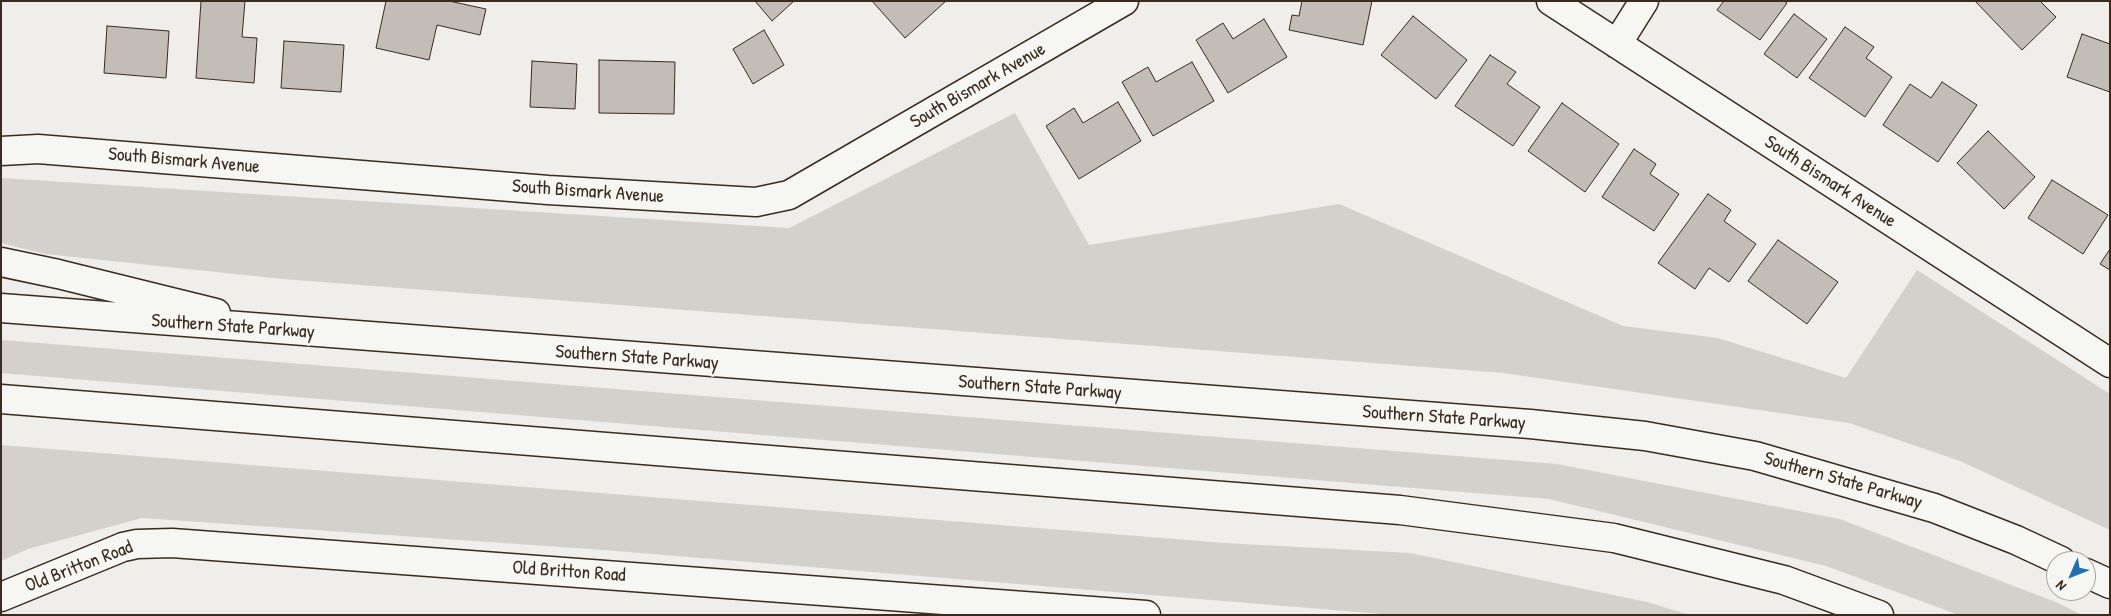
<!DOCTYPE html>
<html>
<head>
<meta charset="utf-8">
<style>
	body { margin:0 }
	#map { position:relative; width:2111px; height:616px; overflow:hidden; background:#efeeea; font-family:"Patrick Hand",sans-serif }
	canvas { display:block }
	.frame { position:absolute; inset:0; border:2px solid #3b2a1e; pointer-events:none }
	.north { position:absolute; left:2046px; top:551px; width:50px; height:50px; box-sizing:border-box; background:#f6f6f2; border:1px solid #aba49d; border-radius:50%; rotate:226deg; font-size:14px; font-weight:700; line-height:20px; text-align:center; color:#3b2a1e }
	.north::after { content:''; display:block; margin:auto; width:18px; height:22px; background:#1f6fb2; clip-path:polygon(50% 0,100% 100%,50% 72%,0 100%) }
</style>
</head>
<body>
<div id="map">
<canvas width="2111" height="616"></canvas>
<div class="frame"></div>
<div class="north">N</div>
</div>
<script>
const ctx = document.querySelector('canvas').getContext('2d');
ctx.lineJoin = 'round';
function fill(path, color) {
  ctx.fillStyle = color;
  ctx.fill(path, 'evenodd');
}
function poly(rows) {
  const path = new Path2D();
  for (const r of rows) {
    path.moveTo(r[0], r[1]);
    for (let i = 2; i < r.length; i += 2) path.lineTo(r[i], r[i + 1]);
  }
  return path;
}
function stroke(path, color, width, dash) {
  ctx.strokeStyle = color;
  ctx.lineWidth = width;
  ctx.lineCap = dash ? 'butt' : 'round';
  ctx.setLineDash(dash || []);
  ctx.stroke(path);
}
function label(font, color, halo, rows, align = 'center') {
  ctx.font = font + ' "Patrick Hand",sans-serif';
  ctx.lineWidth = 5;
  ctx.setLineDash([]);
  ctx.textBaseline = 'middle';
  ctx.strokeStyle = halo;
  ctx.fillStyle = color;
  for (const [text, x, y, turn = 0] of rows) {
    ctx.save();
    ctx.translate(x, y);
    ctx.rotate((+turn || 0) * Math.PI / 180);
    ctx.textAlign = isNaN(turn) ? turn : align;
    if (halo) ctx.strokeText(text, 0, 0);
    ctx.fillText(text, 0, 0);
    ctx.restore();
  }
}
fill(poly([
	[1015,113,1089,245,1339,204,1623,326,1718,338,1846,378,1917,270,2110,394,2110,530,1960,461,1849,423,1503,373,283,279,45,254,1,243,1,178,789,228],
	[1,340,1557,464,1840,519,2058,603,2082,615,1959,615,1826,566,1549,499,1,373],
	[1,445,1225,543,1410,553,1647,602,1690,615,1394,615,604,550,142,518,28,549,1,561]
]), '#d4d1cc');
const building = poly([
	[201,1,245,1,242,37,257,38,254,83,196,78,201,1],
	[386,1,449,1,486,9,480,35,437,25,429,60,376,48,386,1],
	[755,1,794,1,772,21,755,1],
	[872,1,946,1,905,38,872,1],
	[1302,1,1372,1,1363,45,1289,30,1292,15,1299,16,1302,1],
	[1724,1,1784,1,1787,3,1760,40,1717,10,1724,1],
	[1975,1,2040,1,2056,17,2022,50,1975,1],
	[1794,14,1827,39,1797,78,1764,54,1794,14],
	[1413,16,1467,60,1436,99,1381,55,1413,16],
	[1264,19,1287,57,1228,93,1196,40,1223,23,1233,39,1264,19],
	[107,26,169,31,166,78,104,73,107,26],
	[1845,27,1874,47,1866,58,1892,77,1865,117,1809,78,1845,27],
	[764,30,784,65,753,84,733,49,764,30],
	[2082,34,2110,44,2110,92,2067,77,2082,34],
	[284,41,344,45,341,92,281,88,284,41],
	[1490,55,1516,72,1507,84,1540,107,1513,146,1455,106,1490,55],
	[599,60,675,62,674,114,599,113,599,60],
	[532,61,577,64,575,109,530,107,532,61],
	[1192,62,1214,101,1153,136,1122,82,1148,67,1156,82,1192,62],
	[1942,82,1977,105,1938,162,1883,125,1910,84,1931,98,1942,82],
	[1118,102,1141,141,1079,179,1046,126,1074,108,1083,123,1118,102],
	[1562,103,1619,144,1585,192,1528,151,1562,103],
	[1988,131,2035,177,2004,209,1957,163,1988,131],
	[1634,149,1656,164,1650,174,1679,194,1654,231,1602,197,1634,149],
	[2052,180,2108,215,2083,254,2028,218,2052,180],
	[1708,194,1731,210,1724,221,1756,244,1729,282,1709,268,1695,289,1658,263,1708,194],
	[1778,240,1838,282,1807,324,1748,281,1778,240],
	[2110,249,2110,270,2100,264,2110,249]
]);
fill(building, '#c2bdb7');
stroke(building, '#3b2a1e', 1);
const minor = poly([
	[1551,1,2110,363],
	[1617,44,1644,1],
	[1,151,38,149,548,190,756,202,789,195,1124,1],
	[1,597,123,547,137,544,172,543,1146,615]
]);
const highway = poly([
	[1,262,58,274,216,313],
	[1,308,1530,424,1645,436,1755,456,1934,508,2016,540,2061,561],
	[1,399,1400,510,1614,538,1784,580,1879,615],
	[2086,573,2110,584]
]);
stroke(minor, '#3b2a1e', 31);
stroke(highway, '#3b2a1e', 31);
stroke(minor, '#f6f6f2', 28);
stroke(highway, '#f6f6f2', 28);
label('19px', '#3b2a1e', '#f6f6f2', [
	["South Bismark Avenue",978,86,-30],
	["South Bismark Avenue",184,161,5],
	["South Bismark Avenue",1830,182,33],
	["South Bismark Avenue",588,192,4],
	["Southern State Parkway",233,327,4],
	["Southern State Parkway",637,358,4],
	["Southern State Parkway",1040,388,4],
	["Southern State Parkway",1444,418,4],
	["Southern State Parkway",1843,481,16],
	["Old Britton Road",79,567,-21],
	["Old Britton Road",569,572,4]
]);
</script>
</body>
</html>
